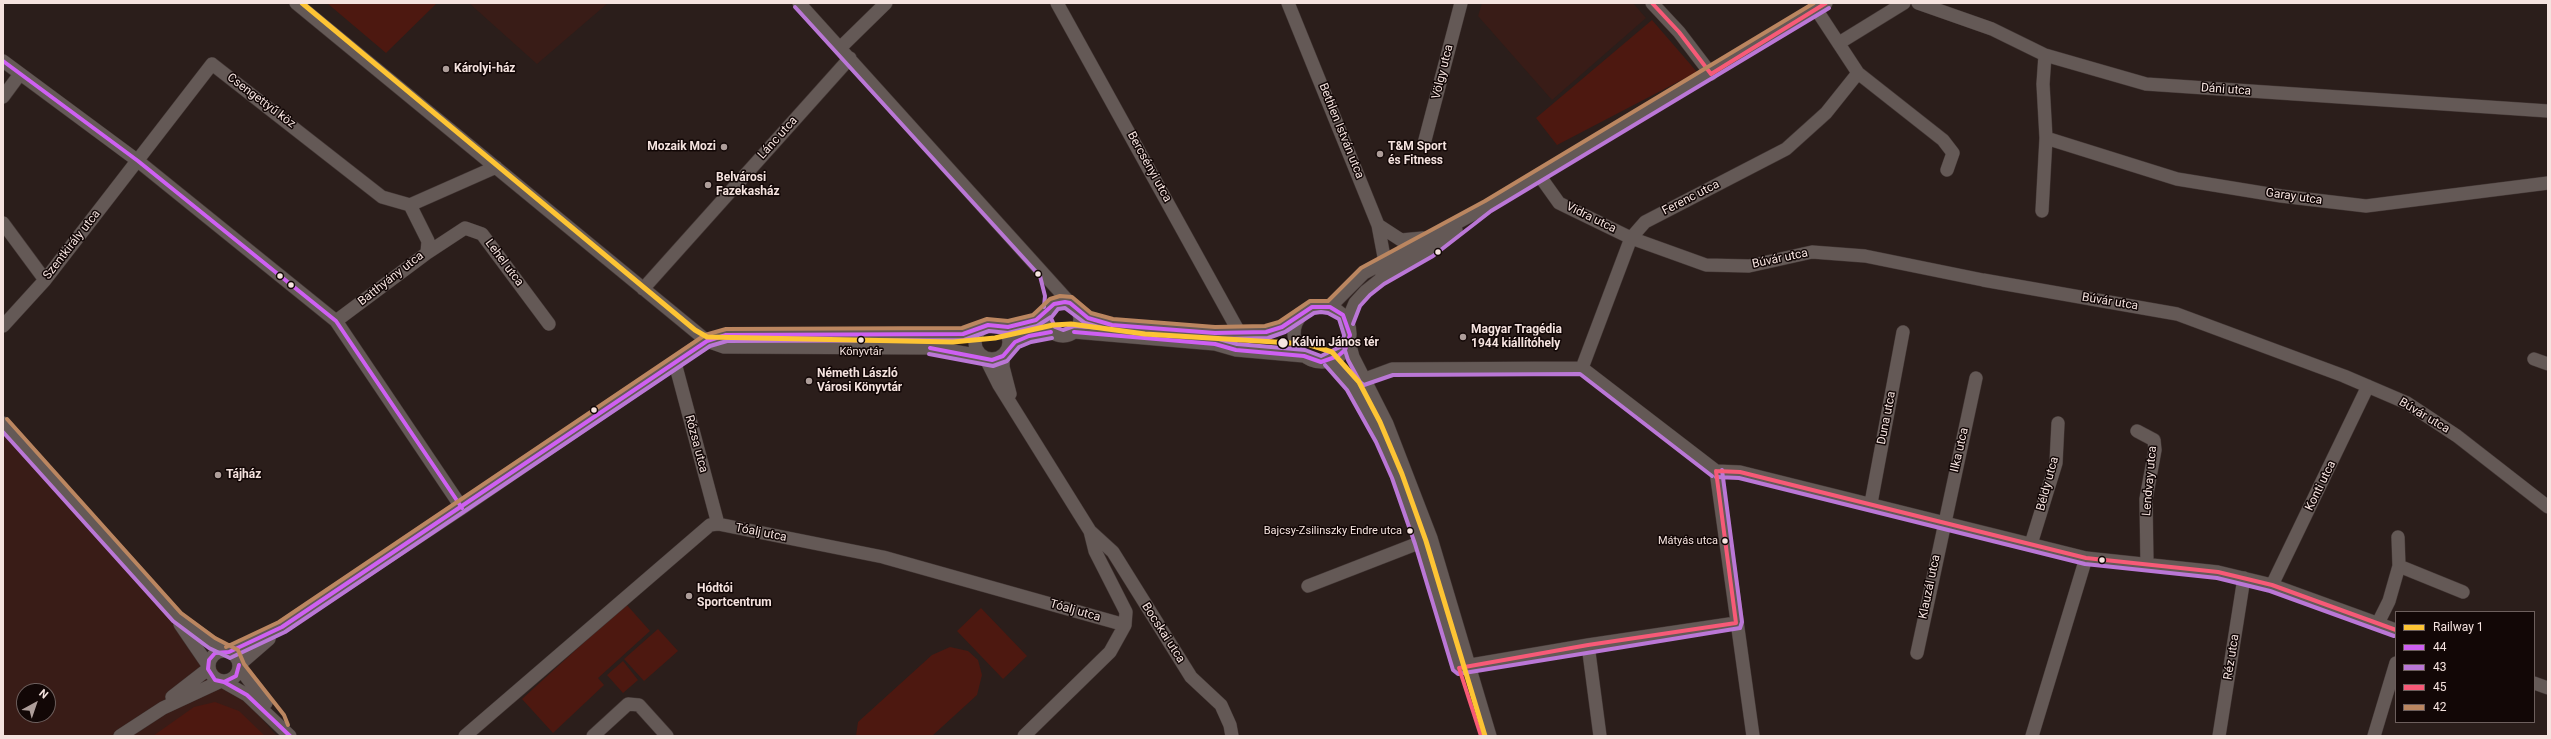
<!DOCTYPE html>
<html>
<head>
<meta charset="utf-8">
<style>
	body { margin:0 }
	#map { position:relative; width:2551px; height:739px; overflow:hidden; background:#2b1e1b; font-family:Roboto,sans-serif }
	canvas { display:block }
	.frame { position:absolute; inset:0; border:4px solid #f5e3df; pointer-events:none }
	.legend { position:absolute; left:2395px; top:611px; width:140px; height:112px; box-sizing:border-box; background:#120706; border:1px solid #6d5f5d; margin:0; padding:5px 7px; list-style:none; font-size:12px; color:#f5e3df }
	.legend li { display:flex; align-items:center; gap:8px; height:20px }
	.legend b { width:20px; border:1px solid #6d5f5d }
	.north { position:absolute; left:16px; top:683px; width:40px; height:40px; box-sizing:border-box; background:#120706; border:1px solid #6d5f5d; border-radius:50%; rotate:40deg; font-size:11px; font-weight:700; line-height:16px; text-align:center; color:#f5e3df }
	.north::after { content:''; display:block; margin:auto; width:14px; height:18px; background:#ae9e9a; clip-path:polygon(50% 0,100% 100%,50% 72%,0 100%) }
</style>
</head>
<body>
<div id="map">
<canvas width="2551" height="739"></canvas>
<div class="frame"></div>
<ul class="legend">
<li><b style="height:5px;background:#fdc434"></b>Railway 1</li>
<li><b style="height:5px;background:#ce60f2"></b>44</li>
<li><b style="height:5px;background:#ba77d6"></b>43</li>
<li><b style="height:5px;background:#f75a77"></b>45</li>
<li><b style="height:5px;background:#bb8660"></b>42</li>
</ul>
<div class="north">N</div>
</div>
<script>
const ctx = document.querySelector('canvas').getContext('2d');
ctx.lineJoin = 'round';
function fill(path, color) {
  ctx.fillStyle = color;
  ctx.fill(path, 'evenodd');
}
function poly(rows) {
  const path = new Path2D();
  for (const r of rows) {
    if (r.length === 3) {
      path.moveTo(r[0] + r[2], r[1]);
      path.arc(r[0], r[1], r[2], 0, 2 * Math.PI);
      continue;
    }
    path.moveTo(r[0], r[1]);
    for (let i = 2; i < r.length; i += 2) path.lineTo(r[i], r[i + 1]);
  }
  return path;
}
function stroke(path, color, width, dash) {
  ctx.strokeStyle = color;
  ctx.lineWidth = width;
  ctx.lineCap = dash ? 'butt' : 'round';
  ctx.setLineDash(dash || []);
  ctx.stroke(path);
}
function label(font, color, halo, rows, align = 'center') {
  ctx.font = font + ' Roboto,sans-serif';
  ctx.lineWidth = 3;
  ctx.setLineDash([]);
  ctx.textBaseline = 'middle';
  ctx.strokeStyle = halo;
  ctx.fillStyle = color;
  for (const [text, x, y, turn = 0] of rows) {
    ctx.save();
    ctx.translate(x, y);
    ctx.rotate((+turn || 0) * Math.PI / 180);
    ctx.textAlign = isNaN(turn) ? turn : align;
    if (halo) ctx.strokeText(text, 0, 0);
    ctx.fillText(text, 0, 0);
    ctx.restore();
  }
}
fill(poly([
	[469,3,608,3,537,64],
	[1482,3,1633,3,1646,18,1552,100,1478,16],
	[3,427,116,555,277,736,3,736],
	[24,691,48,691,48,715,24,715]
]), '#391c17');
fill(poly([
	[327,3,437,3,386,53],
	[1652,20,1697,72,1557,145,1536,118],
	[626,604,650,631,598,678,604,685,553,733,522,699],
	[981,608,1027,656,1003,679,957,631],
	[658,629,678,651,644,681,624,659],
	[950,647,968,651,978,660,982,675,977,695,932,736,856,736,858,722,932,655],
	[623,661,638,680,623,693,607,675],
	[215,702,239,711,265,736,153,736,194,707]
]), '#4d1810');
const minor = poly([
	[296,3,707,341,724,347,936,348,981,356],
	[799,3,1070,303],
	[1057,3,1239,332],
	[1288,3,1378,225,1385,262,1381,279],
	[1652,3,1679,32,1711,74],
	[1918,3,1992,29,2045,55,2146,84,2548,111],
	[1816,9,1858,73,1943,140,1953,153,1947,170],
	[1839,43,1904,3],
	[840,48,886,3],
	[3,61,138,161,336,321,462,508],
	[3,97,20,74],
	[2046,138,2177,179,2281,196,2366,206,2548,183],
	[1425,140,1461,3],
	[1539,175,1559,203,1631,238,1706,265,1749,266,1812,252,1865,256,1983,280,2177,314,2344,376,2407,403,2457,436,2548,507],
	[2042,211,2046,138,2043,84,2045,55],
	[3,223,45,280],
	[1378,225,1401,240,1423,238],
	[427,253,465,228,482,234,549,324],
	[643,289,850,58],
	[1063,319,17],
	[1322,334,28],
	[1330,307,1364,273,1488,206,1826,3],
	[1078,311,1088,318,1112,325,1215,333,1266,332,1282,327,1299,317],
	[336,321,427,253,428,241,410,205,496,167],
	[1347,322,1355,303,1366,291,1381,279,1429,251,1456,230],
	[992,342,17],
	[3,326,45,280,212,64,382,197,410,205],
	[999,327,1008,327,1036,320,1047,312],
	[1074,332,1215,344,1236,350,1304,356],
	[1349,342,1353,357,1387,424,1431,538,1490,736],
	[1007,351,1015,342,1029,336,1051,332],
	[1003,356,1003,367,1010,394],
	[986,359,999,385,1090,531,1095,551,1126,612,1125,625,1110,652,1024,736],
	[2534,359,2548,364],
	[1330,361,1352,387,1381,439,1398,476,1421,542,1457,664],
	[675,363,718,524],
	[1582,368,1631,238,1645,222,1786,149,1826,113,1858,73],
	[1365,379,1392,369,1582,368,1716,471],
	[3,423,177,617,224,651],
	[2137,431,2154,440,2155,450,2146,499,2147,564],
	[1716,471,1740,472,2086,558,2218,572,2272,585,2396,630],
	[1716,471,1753,736],
	[1871,503,1903,332],
	[1090,531,1113,552,1191,677,1221,705,1230,725,1232,736],
	[2031,544,2056,463,2058,423],
	[2399,566,2463,592],
	[2272,585,2368,386],
	[1308,586,1429,539],
	[2378,623,2389,601,2399,566,2398,537],
	[180,624,208,665],
	[1588,645,1600,736],
	[224,666,15],
	[229,652,282,627,462,508,707,341,726,335,963,334,979,330],
	[1917,653,1976,378],
	[239,665,269,639],
	[239,667,266,703],
	[1459,667,1588,645,1736,623],
	[224,682,247,695,290,736],
	[2534,683,2548,688],
	[172,697,208,669],
	[120,736,163,708,219,682],
	[465,736,710,525,718,524,883,557,1125,625],
	[593,736,628,704,639,705,667,736],
	[2032,736,2086,558],
	[2219,736,2244,578],
	[2374,736,2396,663]
]);
stroke(minor, '#443836', 14);
stroke(minor, '#645956', 13);
stroke(poly([
	[3,61,138,161,336,321,462,508],
	[930,348,992,360,1003,356,1015,342,1029,336,1051,332],
	[239,665,236,676,224,682,215,680,208,669,209,660,215,653,229,652,282,627,707,341,726,335,963,334,988,325,1008,327,1036,320,1054,304,1065,302,1070,303,1088,318,1112,325,1215,333,1266,332,1282,327,1312,307,1330,307,1343,315,1350,335,1345,350,1338,356,1321,362,1304,356,1236,350,1215,344,1074,332],
	[224,682,247,695,290,736]
]), '#ce60f2', 4);
stroke(poly([
	[795,7,1040,276,1045,296,1044,307],
	[1065,308,1085,323,1102,328,1074,326,1063,330,1055,327,1051,318,1058,309,1065,308],
	[1321,312,1328,313,1339,319,1344,335,1340,347,1321,356,1305,350,1237,344,1219,339,1268,338,1285,332,1314,313,1321,312],
	[1353,324,1360,306,1370,295,1384,284,1433,256,1491,211,1829,8],
	[1343,344,1348,360,1360,382,1364,385,1393,375,1580,374,1712,476],
	[929,354,993,366,1007,361,1019,347,1031,342,1052,338],
	[1325,365,1347,390,1376,442,1392,478,1415,544,1453,670,1458,674,1740,628,1742,622,1722,470],
	[3,432,173,621,209,648,230,658,285,632,710,346,727,341,964,340,989,331,1008,333,1037,326,1051,317],
	[1716,477,1739,478,2085,564,2217,578,2270,591,2394,636]
]), '#ba77d6', 4);
stroke(poly([
	[1652,3,1679,32,1711,74],
	[1711,74,1826,3],
	[1716,471,1740,472,2086,558,2218,572,2272,585,2396,630],
	[1716,471,1736,623],
	[1481,736,1459,668,1588,645,1736,623]
]), '#f75a77', 4);
stroke(poly([
	[7,419,181,613,215,638,238,650,244,664,284,715,288,725],
	[226,647,279,622,705,335,726,329,962,328,987,319,1008,321,1033,315,1050,299,1060,296,1072,297,1091,313,1113,319,1215,327,1265,326,1279,322,1310,301,1328,301,1361,268,1485,201,1814,3]
]), '#bb8660', 4);
stroke(poly([
	[302,3,695,330,707,337,953,342,995,338,1053,325,1071,324,1145,334,1307,344,1332,352,1359,382,1380,422,1402,474,1426,541,1485,736]
]), '#fdc434', 5);
for (const [x, y, r, color] of [
	[446,69,4,"#ae9e9a"],
	[724,147,4,"#ae9e9a"],
	[1380,154,4,"#ae9e9a"],
	[708,185,4,"#ae9e9a"],
	[1438,252,3.5,"#f5e3df"],
	[1038,274,3.5,"#f5e3df"],
	[280,276,3.5,"#f5e3df"],
	[291,285,3.5,"#f5e3df"],
	[1463,337,4,"#ae9e9a"],
	[861,340,3.5,"#f5e3df"],
	[1283,343,5.5,"#f5e3df"],
	[809,381,4,"#ae9e9a"],
	[594,410,3.5,"#f5e3df"],
	[218,475,4,"#ae9e9a"],
	[1410,531,3.5,"#f5e3df"],
	[1725,541,3.5,"#f5e3df"],
	[2102,560,3.5,"#f5e3df"],
	[689,596,4,"#ae9e9a"]
]) {
  const dot = new Path2D();
  dot.arc(x, y, r, 0, 2 * Math.PI);
  ctx.fillStyle = color;
  ctx.fill(dot);
  stroke(dot, '#120706', 1.5);
}
label('11px', '#f5e3df', '#120706', [
	["Könyvtár",861,352,"center"],
	["Bajcsy-Zsilinszky Endre utca",1402,531],
	["Mátyás utca",1718,541]
], 'right');
label('bold 12px', '#f5e3df', '#120706', [
	["Károlyi-ház",454,69],
	["Mozaik Mozi",716,147,"right"],
	["T&M Sport",1388,147],
	["és Fitness",1388,161],
	["Belvárosi",716,178],
	["Fazekasház",716,192],
	["Magyar Tragédia",1471,330],
	["1944 kiállítóhely",1471,344],
	["Németh László",817,374],
	["Városi Könyvtár",817,388],
	["Tájház",226,475],
	["Hódtói",697,589],
	["Sportcentrum",697,603]
], 'left');
label('12px', '#f5e3df', '#120706', [
	["Völgy utca",1443,72,-76],
	["Dáni utca",2226,90,4],
	["Csengettyű köz",261,101,37],
	["Bethlen István utca",1341,131,68],
	["Lánc utca",778,138,-48],
	["Bercsényi utca",1149,167,61],
	["Garay utca",2294,197,8],
	["Ferenc utca",1691,198,-27],
	["Vidra utca",1591,218,26],
	["Szentkirály utca",72,245,-52],
	["Búvár utca",1780,259,-12],
	["Lehel utca",504,263,53],
	["Batthyány utca",391,279,-38],
	["Búvár utca",2110,302,9],
	["Búvár utca",2424,416,31],
	["Duna utca",1887,418,-79],
	["Rózsa utca",696,444,75],
	["Ilka utca",1960,450,-77],
	["Lendvay utca",2150,481,-85],
	["Béldy utca",2048,484,-75],
	["Konti utca",2321,486,-64],
	["Tóalj utca",761,533,11],
	["Klauzál utca",1930,587,-78],
	["Tóalj utca",1075,611,16],
	["Bocskai utca",1163,633,57],
	["Réz utca",2232,657,-81]
]);
label('bold 12px', '#f5e3df', '#120706', [
	["Kálvin János tér",1292,343]
], 'left');
</script>
</body>
</html>
